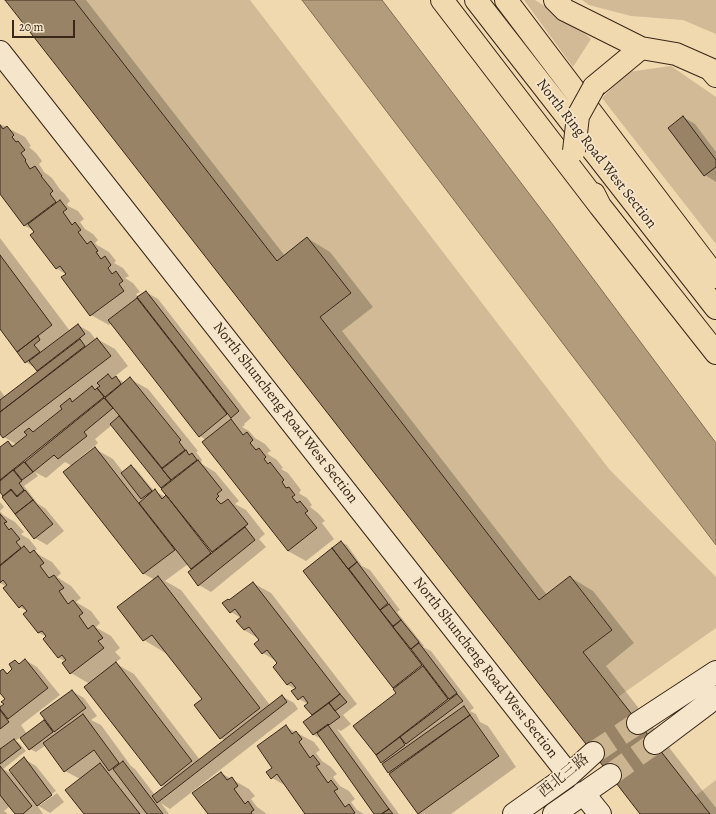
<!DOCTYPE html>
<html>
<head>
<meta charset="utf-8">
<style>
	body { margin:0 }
	#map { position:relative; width:716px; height:814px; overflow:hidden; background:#f0d8af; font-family:Alegreya,serif }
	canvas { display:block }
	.scale { position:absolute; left:12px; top:20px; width:63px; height:18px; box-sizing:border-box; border:2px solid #392718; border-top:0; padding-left:5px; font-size:12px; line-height:14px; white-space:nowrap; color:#392718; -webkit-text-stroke:3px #f5e6cb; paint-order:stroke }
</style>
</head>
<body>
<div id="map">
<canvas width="716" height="814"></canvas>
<div class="scale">20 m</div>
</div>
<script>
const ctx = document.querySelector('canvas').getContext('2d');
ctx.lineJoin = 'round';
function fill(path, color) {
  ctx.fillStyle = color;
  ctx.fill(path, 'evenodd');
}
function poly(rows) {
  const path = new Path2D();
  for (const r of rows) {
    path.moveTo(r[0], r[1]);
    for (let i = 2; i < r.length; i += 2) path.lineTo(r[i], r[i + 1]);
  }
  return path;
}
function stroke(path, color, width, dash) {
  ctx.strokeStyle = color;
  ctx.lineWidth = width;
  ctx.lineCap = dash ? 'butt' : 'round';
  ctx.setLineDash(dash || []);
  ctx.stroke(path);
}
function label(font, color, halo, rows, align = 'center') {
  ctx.font = font + ' Alegreya,"Noto Serif SC",serif';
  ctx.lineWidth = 3.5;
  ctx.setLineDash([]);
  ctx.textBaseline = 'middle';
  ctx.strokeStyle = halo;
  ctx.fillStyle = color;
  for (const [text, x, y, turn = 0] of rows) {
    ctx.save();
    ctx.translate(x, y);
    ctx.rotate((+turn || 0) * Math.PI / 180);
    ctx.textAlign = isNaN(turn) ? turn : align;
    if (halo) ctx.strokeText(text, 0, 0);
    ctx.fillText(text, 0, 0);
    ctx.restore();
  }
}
fill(poly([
	[74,0,250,0,609,469,716,577,716,628,618,697,583,652,612,630,570,576,539,600,320,317,351,293,307,238,277,261],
	[524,0,535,0,574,25,591,39,573,67],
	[582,0,716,0,716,34,683,20,631,16,589,5],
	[671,66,716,97,716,244,602,98,628,72],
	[716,780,716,814,710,814,695,796]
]), '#d1ba95');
const water = poly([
	[302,0,382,0,550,221,716,443,716,545,302,0]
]);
fill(water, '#b29c7c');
stroke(water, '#826d54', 1);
fill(poly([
	[6,0,86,0,285,256,307,238,330,252,373,307,342,331,547,595,570,577,593,591,634,643,606,666,716,808,716,814,641,814],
	[683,117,695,124,716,152,716,182,705,175],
	[0,124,25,137,31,146,29,147,36,153,42,161,39,164,44,172,52,178,61,191,64,193,70,201,67,204,68,206,78,211,84,219,80,222,85,229,93,234,98,240,95,243,97,245,109,252,116,261,114,263,123,268,129,276,125,278,133,283,140,292,136,294,139,298,146,292,158,299,251,418,244,424,245,425,242,427,249,431,255,438,265,444,271,451,267,453,269,455,277,460,283,468,281,469,288,473,301,490,299,493,300,494,307,498,312,505,310,507,318,513,325,521,322,523,334,539,306,561,288,551,206,440,200,436,112,323,109,325,91,315,67,275,56,268,35,231,25,226,0,193],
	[0,238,70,331,78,325,90,332,96,340,97,339,115,349,128,366,114,377,122,381,124,384,130,379,148,389,198,451,196,452,202,460,201,462,202,464,215,472,239,501,235,504,246,510,265,534,259,539,266,547,211,592,199,585,193,569,188,564,165,581,181,590,270,705,282,696,294,703,298,709,170,809,161,803,169,814,85,814,80,779,65,771,46,745,36,752,30,749,21,737,15,741,19,743,26,751,3,769,14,775,24,759,36,766,56,791,40,802,40,805,57,793,64,802,50,813,37,805,43,814,16,814,10,806,4,811,8,814,0,814,0,704,3,706,6,699,0,691,0,673,3,670,9,674,14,669,15,661,21,664,25,660,37,667,60,695,21,725,27,734,44,721,49,724,72,691,84,698,97,716,91,720,101,725,131,766,135,769,155,795,165,787,161,785,90,684,71,673,63,663,66,662,59,658,44,639,47,637,39,633,24,614,27,611,19,607,7,587,0,583,0,502,4,507,0,511,3,515,15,522,24,532,21,534,22,535,29,539,37,549,34,552,52,562,61,573,57,577,71,586,81,598,76,602,91,611,100,623,96,627,97,628,111,636,120,648,115,652,121,658,115,663,134,674,200,760,225,741,221,738,195,705,203,699,167,654,144,640,119,607,155,580,144,574,65,472,72,466,65,462,46,478,35,472,38,476,24,486,38,504,45,508,64,531,47,545,35,538,0,490,0,449,8,442,15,446,17,445,4,437,0,432,0,390,5,397,38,372,33,365,32,366,26,362,0,327],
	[112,425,163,488,168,495,166,497,154,491,136,469,131,466,123,472,113,459,95,449,77,463,76,461,98,443,95,439],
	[341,542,347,545,362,566,370,570,400,610,397,612,424,646,423,647,431,651,474,708,470,711,476,714,480,722,488,726,516,767,451,814,419,814,389,772,385,764,382,762,376,754,397,693,304,571],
	[253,583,271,593,357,704,343,715,351,724,341,731,337,729,399,814,376,814,323,740,314,735,305,723,314,715,306,706,308,704,299,699,295,689,288,685,274,667,279,663,263,653,261,640,244,630,241,618,231,612,224,603,230,601],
	[286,727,314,742,320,750,316,753,322,761,331,767,337,774,333,777,340,786,349,791,355,799,351,802,357,810,364,814,307,814,288,787,272,778],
	[221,773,249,789,255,796,251,799,257,807,267,814,209,814]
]), '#0003');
const building = poly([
	[5,0,74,0,277,261,307,237,351,293,320,317,539,600,570,576,612,630,583,652,710,814,640,814,593,753,5,0],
	[683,116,716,160,716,167,704,176,668,128,683,116],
	[0,125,3,129,7,126,14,135,12,137,16,142,18,141,25,150,21,153,26,160,25,161,30,169,35,166,42,176,41,176,53,191,50,194,56,202,24,226,0,194,0,125],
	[60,200,67,209,63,212,72,225,75,222,81,230,78,232,87,244,91,241,98,251,96,252,101,259,105,256,111,265,108,268,112,274,116,271,123,281,119,284,124,291,90,316,61,277,66,274,60,266,56,269,30,235,34,232,28,224,60,200],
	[0,255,52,325,17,352,0,329,0,255],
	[146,291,239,411,231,418,137,297,146,291],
	[137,298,227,414,199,437,108,320,137,298],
	[78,324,85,334,37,371,29,361,78,324],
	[38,336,40,340,34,345,40,352,25,363,17,352,38,336],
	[97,338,111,356,3,438,0,434,0,412,97,338],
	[80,339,85,346,0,412,0,400,80,339],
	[108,374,112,379,116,376,121,384,105,397,97,388,100,386,97,383,108,374],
	[130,377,181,440,179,442,185,450,162,468,105,398,130,377],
	[92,386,95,390,97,388,104,397,0,480,0,447,8,441,12,447,27,435,24,432,29,428,33,432,62,409,60,406,70,398,72,402,92,386],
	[104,398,113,408,84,432,87,436,58,459,54,455,33,472,25,462,104,398],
	[119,416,171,480,161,488,110,424,119,416],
	[231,419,243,435,247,432,253,440,250,443,256,450,259,448,266,457,264,459,268,464,270,462,284,480,282,482,286,488,289,487,295,495,292,497,297,503,300,501,308,511,305,513,317,528,288,551,202,442,231,419],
	[95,447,175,550,143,574,63,472,95,447],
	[186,450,189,455,192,453,197,460,171,480,162,469,186,450],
	[198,460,222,490,217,494,219,496,216,499,221,504,228,499,248,524,212,552,161,489,198,460],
	[24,462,33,472,22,480,14,470,24,462],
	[131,465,152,491,141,499,121,473,131,465],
	[13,470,22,481,19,483,24,490,17,496,11,489,3,496,0,492,0,481,13,470],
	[155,489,162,499,166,495,211,553,191,569,139,503,155,489],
	[11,490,17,497,25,490,33,500,15,514,2,497,11,490],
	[33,500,53,524,34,539,15,514,33,500],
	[0,514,7,522,4,523,9,530,11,528,20,539,16,542,21,548,0,565,0,514],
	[245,527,255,540,198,586,188,572,245,527],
	[341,541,357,562,348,569,332,548,341,541],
	[24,546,30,553,34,550,44,563,40,566,49,578,54,575,64,588,59,591,68,604,73,600,83,613,79,616,88,629,93,625,103,638,98,641,104,648,70,674,62,663,66,660,62,655,58,658,43,639,46,636,42,631,38,633,23,614,27,611,22,605,19,608,3,588,7,585,3,580,0,583,0,566,24,546],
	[332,548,422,665,393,688,303,571,332,548],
	[357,562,388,603,380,610,349,569,357,562],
	[158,576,260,708,220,739,194,705,202,699,152,635,143,641,117,607,158,576],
	[253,582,340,694,312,715,304,706,308,703,303,696,298,700,291,691,296,688,291,682,287,685,273,667,277,663,267,650,262,654,254,644,259,640,249,627,244,630,236,621,241,617,235,609,230,613,222,603,228,599,229,600,253,582],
	[389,604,401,620,393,626,380,610,389,604],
	[401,620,419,642,411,649,393,627,401,620],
	[419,643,457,693,449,699,411,649,419,643],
	[25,659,48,688,8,719,0,709,0,707,4,704,1,702,5,699,0,693,0,671,3,669,7,674,12,669,9,664,15,660,19,664,25,659],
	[116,662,192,761,161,786,84,687,116,662],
	[423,666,448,699,376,755,353,726,396,693,393,689,423,666],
	[72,690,86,708,54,732,40,713,72,690],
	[340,694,347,702,335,711,329,703,340,694],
	[457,694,463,701,406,744,400,737,457,694],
	[282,695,287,702,157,803,152,796,282,695],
	[329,703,340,717,329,725,328,724,313,735,303,722,329,703],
	[464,706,470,715,388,773,382,764,464,706],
	[0,710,9,722,0,729,0,710],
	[83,714,119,763,109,771,94,750,64,772,43,743,83,714],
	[470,715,499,756,418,814,389,774,470,715],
	[44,720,53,732,29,750,20,738,44,720],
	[286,725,292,734,296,731,302,739,299,742,310,758,313,755,320,764,316,766,328,783,331,780,338,789,334,791,345,807,349,804,355,813,353,814,305,814,277,774,271,779,266,772,272,768,257,746,286,725],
	[328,725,389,809,381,814,374,814,317,733,328,725],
	[400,737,405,745,381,763,376,755,400,737],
	[14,739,21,748,0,764,0,749,14,739],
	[24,757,52,795,37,806,9,770,24,757],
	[123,761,163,814,147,814,113,769,123,761],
	[100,763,140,814,84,814,65,790,100,763],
	[0,766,32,806,23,814,15,814,0,795,0,766],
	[221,772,227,780,232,777,238,786,234,789,245,804,248,801,254,810,251,812,252,814,208,814,192,793,221,772],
	[389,809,393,814,382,814,389,809]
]);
fill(building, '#988367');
stroke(building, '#392718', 1);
stroke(poly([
	[593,753,638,723],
	[610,775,655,743]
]), '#cbb591', 22, [22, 11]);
const secondary = poly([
	[0,52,569,775],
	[638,723,716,672],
	[655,743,716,697],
	[583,793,600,814],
	[514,814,569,775,593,753],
	[554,814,610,775]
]);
const primary = poly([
	[442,0,600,206],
	[476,0,716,308],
	[506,0,716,277],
	[555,0,565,10,641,48],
	[594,87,641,48,676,54,710,69,716,76],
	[594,194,600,206,716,353]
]);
stroke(secondary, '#392718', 24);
stroke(primary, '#392718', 24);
stroke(secondary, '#f5e6cb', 22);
stroke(primary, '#f0d8af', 22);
const primaryBridge = poly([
	[574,151,578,116,594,87]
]);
stroke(primaryBridge, '#392718', 24, []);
stroke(primaryBridge, '#f0d8af', 22);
label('15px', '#392718', '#f5e6cb', [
	["North Ring Road West Section",596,154,52],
	["North Shuncheng Road West Section",285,413,52],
	["North Shuncheng Road West Section",485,668,52],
	["西北三路",564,776,-39]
]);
</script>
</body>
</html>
